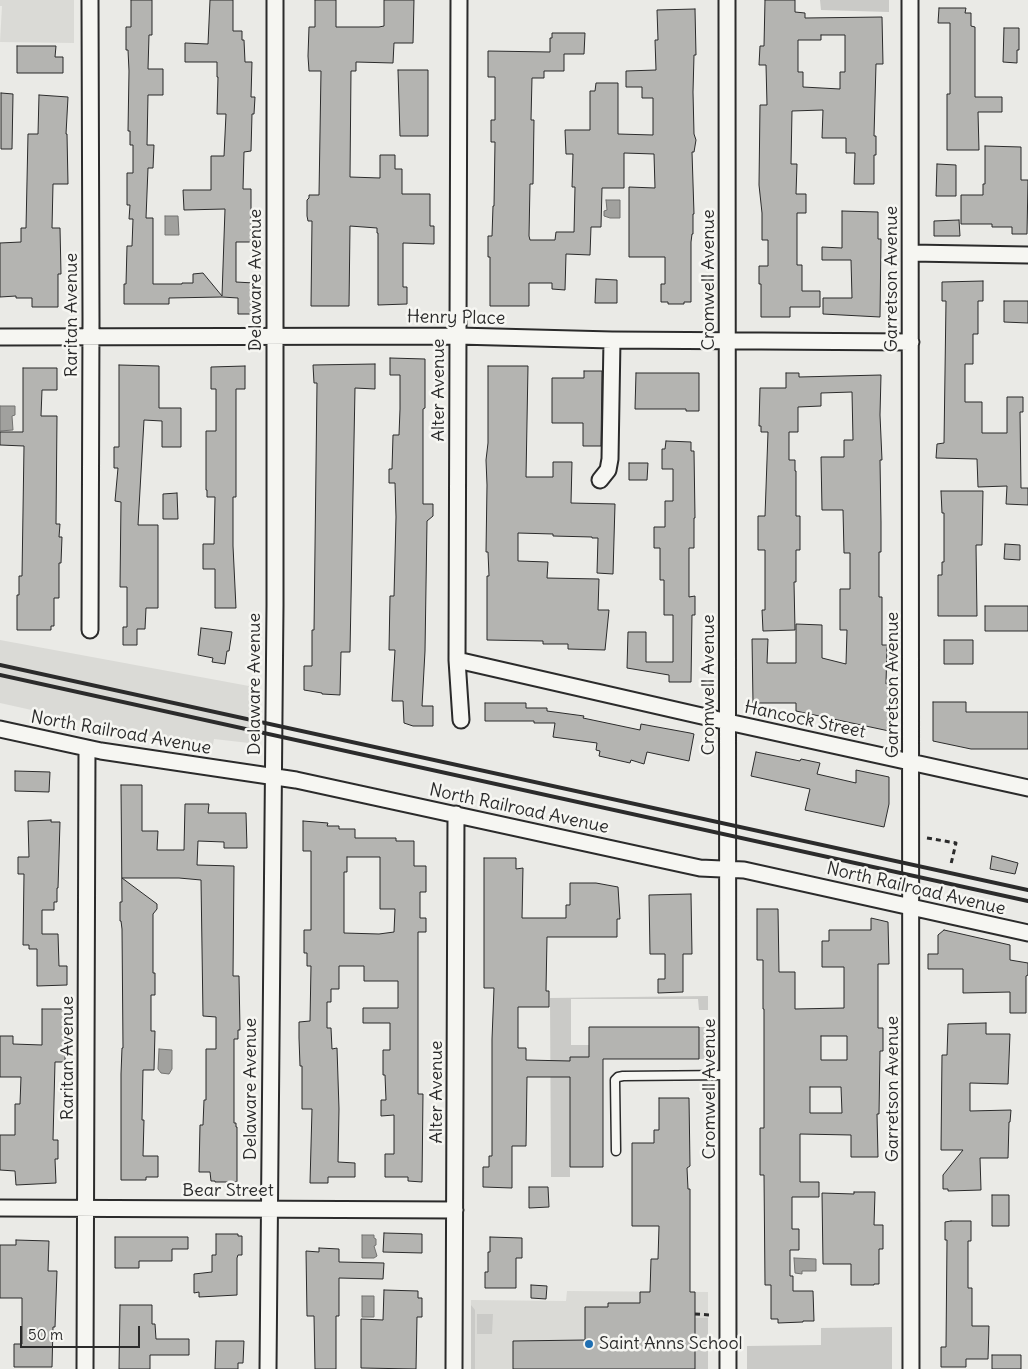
<!DOCTYPE html>
<html>
<head>
<meta charset="utf-8">
<style>
	body { margin:0 }
	#map { position:relative; width:1028px; height:1369px; overflow:hidden; background:#eaeae6; font-family:Delius,sans-serif }
	canvas { display:block }
	.scale { position:absolute; left:20px; top:1326px; width:120px; height:22px; box-sizing:border-box; border:2px solid #2b2b2b; border-top:0; padding-left:6px; font-size:15px; line-height:18px; white-space:nowrap; color:#2b2b2b; -webkit-text-stroke:4px #f6f6f2; paint-order:stroke }
</style>
</head>
<body>
<div id="map">
<canvas width="1028" height="1369"></canvas>
<div class="scale">50 m</div>
</div>
<script>
const ctx = document.querySelector('canvas').getContext('2d');
ctx.lineJoin = 'round';
function fill(path, color) {
  ctx.fillStyle = color;
  ctx.fill(path, 'evenodd');
}
function poly(rows) {
  const path = new Path2D();
  for (const r of rows) {
    path.moveTo(r[0], r[1]);
    for (let i = 2; i < r.length; i += 2) path.lineTo(r[i], r[i + 1]);
  }
  return path;
}
function stroke(path, color, width, dash) {
  ctx.strokeStyle = color;
  ctx.lineWidth = width;
  ctx.lineCap = dash ? 'butt' : 'round';
  ctx.setLineDash(dash || []);
  ctx.stroke(path);
}
function label(font, color, halo, rows, align = 'center') {
  ctx.font = font + ' Delius,sans-serif';
  ctx.lineWidth = 5;
  ctx.setLineDash([]);
  ctx.textBaseline = 'middle';
  ctx.strokeStyle = halo;
  ctx.fillStyle = color;
  for (const [text, x, y, turn = 0] of rows) {
    ctx.save();
    ctx.translate(x, y);
    ctx.rotate((+turn || 0) * Math.PI / 180);
    ctx.textAlign = isNaN(turn) ? turn : align;
    if (halo) ctx.strokeText(text, 0, 0);
    ctx.fillText(text, 0, 0);
    ctx.restore();
  }
}
fill(poly([
	[0,0,74,0,74,43,0,42,2,6,0,6],
	[0,640,249,686,249,743,214,739,212,750,0,703],
	[567,1291,708,1292,708,1369,471,1369,471,1300,566,1301]
]), '#dadad6');
fill(poly([
	[820,0,889,0,889,12,821,10],
	[708,996,708,1010,699,1010,698,999,571,999,571,1045,589,1045,589,1057,570,1058,570,1177,551,1177,550,998],
	[699,1027,708,1027,707,1059,699,1059],
	[471,1305,475,1310,475,1369,471,1369],
	[477,1314,493,1314,492,1334,477,1334],
	[694,1318,708,1318,708,1369,695,1369],
	[892,1327,892,1369,747,1369,747,1346,821,1345,821,1328]
]), '#cacac7');
const water = poly([
	[606,200,620,200,620,218,610,218,604,216,604,211,607,210,606,200],
	[165,216,178,216,179,235,165,235,165,216],
	[0,406,15,406,15,415,12,416,13,430,0,431,0,406],
	[159,1049,172,1050,172,1069,169,1074,161,1073,158,1069,159,1049],
	[362,1235,374,1235,374,1238,376,1239,376,1245,374,1246,377,1256,374,1258,362,1258,362,1235],
	[794,1258,816,1259,816,1271,802,1271,802,1274,795,1273,794,1258],
	[362,1296,374,1296,374,1317,362,1317,362,1296]
]);
fill(water, '#a1a19e');
stroke(water, '#727270', 1);
const building = poly([
	[131,0,152,0,152,35,149,35,148,69,163,69,163,95,148,95,147,145,154,145,153,168,148,168,146,218,153,218,153,284,182,284,182,283,193,283,193,274,203,273,222,296,225,209,184,210,183,190,211,190,211,156,224,156,226,114,217,114,218,77,217,77,217,62,185,62,185,43,208,44,210,0,233,0,233,31,242,31,242,40,244,40,245,62,252,62,251,97,255,97,254,114,252,114,251,151,244,152,243,189,251,189,251,242,236,242,236,282,254,283,254,314,238,314,238,298,222,297,169,298,169,304,124,304,124,284,126,284,127,246,132,246,133,219,129,219,130,205,127,205,127,173,133,173,133,145,130,145,130,131,128,131,129,71,128,50,126,50,126,27,131,27,131,0],
	[315,0,336,0,336,27,379,27,384,26,384,0,414,0,413,43,394,43,393,63,356,62,356,71,351,71,350,177,380,178,380,155,395,155,395,169,402,169,402,194,430,194,430,226,434,226,434,244,403,243,403,287,407,287,407,304,378,305,378,233,377,233,377,228,350,226,349,306,311,306,312,221,308,221,307,216,307,200,309,198,309,195,319,195,321,71,309,71,308,56,309,27,315,27,315,0],
	[765,0,795,0,795,12,805,13,805,18,882,17,883,64,876,64,874,136,876,136,876,155,874,155,874,184,854,184,855,153,846,153,846,138,822,138,823,110,792,111,791,164,797,164,796,194,806,194,806,213,797,213,797,265,802,265,802,291,820,291,820,307,790,307,790,317,761,317,761,284,759,284,759,266,768,266,768,240,762,240,762,213,759,185,760,105,767,105,766,65,759,65,760,46,764,46,765,0],
	[821,35,845,35,845,72,840,72,840,89,803,87,803,72,798,72,798,40,821,40,821,35],
	[939,8,966,8,965,13,971,13,971,26,975,27,975,97,1002,97,1002,112,978,112,979,150,947,150,947,94,950,94,950,23,938,23,939,8],
	[695,9,696,55,694,55,693,92,694,134,696,140,694,152,692,152,694,214,693,214,693,234,692,234,691,242,691,302,684,302,684,304,668,304,668,302,661,302,661,284,665,284,665,257,629,257,629,187,655,188,654,154,624,153,624,188,602,188,601,227,591,227,590,255,566,254,565,290,552,289,552,283,529,283,529,306,490,306,490,257,488,257,488,236,492,236,493,206,494,206,495,142,491,142,491,120,495,120,495,77,488,77,488,51,550,52,550,38,552,38,552,33,585,33,584,54,564,54,564,71,544,71,544,78,532,78,531,120,534,120,533,184,530,184,529,236,530,240,555,240,556,232,574,232,575,187,572,187,573,154,566,154,565,130,590,130,590,91,595,91,596,83,618,83,618,134,653,135,653,98,642,98,642,87,626,87,626,71,656,70,655,40,658,40,657,10,695,9],
	[1004,28,1019,28,1019,50,1017,50,1017,63,1003,62,1004,28],
	[17,46,56,46,55,57,63,57,63,73,17,73,17,46],
	[398,70,428,70,428,136,400,136,398,70],
	[1,93,13,94,12,149,1,149,1,93],
	[39,95,68,97,66,134,67,134,68,184,53,184,52,228,60,228,61,274,58,274,58,307,32,307,32,298,16,298,16,296,0,297,0,243,21,242,21,228,26,228,28,134,38,134,39,95],
	[985,146,1021,147,1021,180,1028,180,1027,234,1012,234,1012,227,992,227,992,224,961,224,961,195,983,195,983,184,985,184,985,146],
	[937,164,956,165,956,196,936,196,937,164],
	[842,211,878,212,878,239,881,239,880,317,823,314,823,298,852,298,851,260,822,260,822,247,842,248,842,211],
	[959,220,960,236,934,236,934,221,959,220],
	[596,279,617,280,617,303,595,303,596,279],
	[983,281,983,301,978,301,978,334,973,334,973,364,965,364,965,402,982,402,982,433,1007,433,1007,397,1023,397,1023,412,1020,412,1021,488,1028,488,1028,505,1006,504,1007,486,978,487,977,459,936,458,937,444,944,443,946,301,942,301,942,282,983,281],
	[1004,301,1028,301,1028,323,1004,322,1004,301],
	[390,358,425,359,425,408,423,409,423,504,433,504,433,516,427,521,425,651,422,706,433,706,433,726,413,726,404,723,403,701,392,701,395,650,389,650,390,596,394,596,396,517,395,483,389,483,389,469,392,469,393,435,399,435,400,409,400,375,390,375,390,358],
	[375,364,375,389,355,388,350,652,341,652,340,695,322,694,322,693,304,690,304,666,312,666,312,630,314,630,317,383,314,383,313,365,375,364],
	[119,365,159,366,159,408,181,408,181,447,162,447,162,421,144,420,138,525,158,525,158,608,146,608,145,629,137,629,137,645,123,645,123,627,127,627,127,587,120,587,121,502,115,501,118,468,114,468,114,447,119,447,119,365],
	[245,366,245,389,236,389,236,497,233,497,233,546,236,608,215,608,215,569,203,569,203,544,214,544,215,497,207,497,207,490,206,490,206,431,216,431,216,389,211,389,211,367,245,366],
	[488,366,528,366,526,477,553,477,553,462,572,462,571,503,615,504,613,574,597,573,598,538,592,538,592,537,553,536,553,534,518,533,518,561,548,562,547,578,599,579,598,610,609,610,605,650,568,649,568,644,543,644,543,641,487,640,487,576,489,576,488,552,486,552,487,485,486,460,488,443,488,366],
	[23,368,57,368,57,390,42,390,41,416,57,416,56,524,60,524,59,537,62,537,61,563,59,563,59,598,54,598,54,626,51,626,51,630,17,630,17,595,19,595,19,576,22,576,24,446,0,445,0,432,23,432,23,368],
	[584,371,602,371,601,446,583,446,583,423,552,423,552,378,584,378,584,371],
	[636,373,699,373,699,411,686,411,686,409,635,409,636,373],
	[786,373,799,373,799,377,881,375,880,415,882,460,880,460,881,522,881,552,879,552,879,597,882,597,882,645,887,645,886,684,889,684,889,731,796,711,796,703,753,703,752,639,768,639,767,663,796,663,796,624,822,625,822,658,846,664,847,630,840,630,840,589,850,589,850,553,844,553,843,510,822,510,821,457,844,457,844,440,853,440,852,392,821,393,821,406,798,407,798,432,789,432,789,460,795,460,795,471,796,471,796,516,800,516,800,550,796,550,796,582,794,582,795,630,763,631,762,610,765,610,765,550,758,550,758,516,765,516,768,432,761,432,761,426,759,426,760,388,786,388,786,373],
	[666,441,691,442,691,451,694,451,695,518,694,518,694,548,689,548,689,597,695,596,695,615,692,615,691,682,669,682,669,675,627,668,628,632,646,632,646,662,673,662,673,615,664,615,664,580,660,580,660,548,654,548,654,527,665,527,665,501,673,501,673,469,662,469,662,449,665,449,666,441],
	[629,463,648,463,647,480,629,480,629,463],
	[941,491,983,491,982,545,976,545,977,616,938,616,938,575,942,575,942,562,944,562,944,513,942,513,941,491],
	[177,493,178,519,163,519,163,494,177,493],
	[1005,544,1020,545,1020,560,1004,559,1005,544],
	[985,606,1028,606,1028,631,985,631,985,606],
	[201,628,232,632,229,651,227,651,225,664,212,662,213,658,198,655,201,628],
	[944,640,973,640,973,664,944,664,944,640],
	[933,702,966,702,966,712,1028,712,1028,749,971,749,933,741,933,702],
	[485,703,526,703,526,708,547,708,547,711,584,716,583,718,640,730,641,724,690,733,694,734,689,761,647,752,644,764,631,760,630,763,599,756,600,751,596,750,597,743,553,737,555,723,534,723,534,721,485,721,485,703],
	[756,752,800,761,801,759,820,763,817,774,856,783,856,770,889,777,889,804,884,827,805,810,810,789,751,776,756,752],
	[15,771,50,772,49,792,15,791,15,771],
	[121,785,142,785,142,831,158,831,157,850,184,850,185,804,209,804,208,813,246,813,247,848,224,848,224,842,198,841,197,865,234,866,233,976,239,976,240,1030,238,1030,238,1039,234,1039,234,1123,236,1123,236,1127,237,1127,237,1182,215,1182,215,1181,211,1181,210,1172,199,1172,200,1125,203,1125,204,1100,206,1100,206,1049,216,1049,216,1017,203,1016,201,880,179,878,122,878,157,904,157,909,153,914,153,973,155,973,155,995,151,995,151,1031,155,1031,154,1070,143,1070,142,1120,144,1120,143,1156,158,1156,158,1177,146,1177,146,1180,121,1180,121,1074,122,1048,123,1048,122,929,121,921,120,921,120,902,122,902,121,785],
	[51,820,51,822,60,822,58,888,57,888,57,902,54,902,54,910,42,910,42,934,58,934,59,966,67,966,67,985,37,986,37,949,29,949,29,945,23,945,24,874,18,874,18,857,29,857,28,821,51,820],
	[303,821,328,823,327,826,339,826,339,829,355,829,355,838,396,838,396,841,414,841,414,866,426,866,426,892,420,892,420,918,426,918,426,932,418,932,418,1094,423,1094,422,1182,408,1181,408,1177,385,1177,385,1154,394,1154,394,1115,381,1116,381,1100,386,1100,385,1075,383,1075,383,1050,390,1050,390,1023,363,1023,363,1008,398,1008,398,981,364,981,364,966,339,966,339,989,331,989,331,1002,327,1002,327,1028,331,1028,332,1049,337,1048,339,1109,338,1162,355,1163,355,1177,328,1177,328,1183,310,1183,312,1109,302,1109,302,1066,300,1066,299,1038,299,1022,310,1021,311,966,307,966,307,953,304,953,304,930,311,930,311,851,303,851,303,821],
	[347,857,380,857,380,909,395,909,394,932,379,934,344,933,344,872,347,872,347,857],
	[992,856,1018,863,1015,874,990,869,992,856],
	[484,858,516,858,516,869,523,868,522,918,566,918,566,905,570,905,570,883,596,883,618,887,620,919,617,919,617,937,547,937,546,991,549,991,549,1007,518,1007,518,1048,526,1048,526,1060,570,1061,570,1057,589,1057,589,1027,699,1027,699,1059,603,1059,603,1167,570,1167,570,1077,527,1077,526,1146,512,1146,512,1188,483,1187,483,1167,489,1167,489,1156,492,1156,492,1039,494,988,484,988,484,858],
	[691,894,692,954,683,954,683,992,658,993,658,979,665,979,665,954,650,954,649,895,691,894],
	[757,909,778,909,779,972,795,972,795,1009,844,1008,844,967,822,967,822,941,829,941,829,930,871,930,871,918,888,922,889,964,878,964,878,1028,883,1028,883,1051,880,1051,879,1114,877,1114,878,1157,851,1157,851,1135,800,1134,800,1182,819,1182,819,1197,792,1197,792,1229,799,1229,799,1250,790,1250,790,1276,793,1276,793,1291,813,1291,814,1321,803,1321,803,1322,778,1323,778,1319,771,1319,771,1285,765,1285,764,1175,760,1175,760,1128,764,1128,764,1009,763,1009,763,960,757,960,757,909],
	[821,1036,847,1036,847,1060,821,1060,821,1036],
	[810,1087,841,1087,842,1113,810,1113,810,1087],
	[944,930,1010,945,1010,960,1028,963,1028,975,1026,976,1026,1013,1010,1013,1010,992,963,993,963,969,928,969,928,954,938,954,938,935,944,930],
	[42,1009,66,1009,65,1062,55,1062,53,1140,58,1140,58,1159,55,1159,56,1183,16,1185,15,1171,0,1170,0,1135,15,1135,15,1104,20,1104,21,1077,0,1077,0,1036,13,1036,13,1044,42,1045,42,1009],
	[986,1023,986,1034,1010,1034,1008,1084,970,1083,970,1111,1011,1110,1010,1122,1009,1122,1008,1158,980,1158,981,1190,948,1191,948,1189,943,1189,943,1175,963,1150,941,1150,942,1055,947,1055,948,1024,986,1023],
	[659,1098,689,1098,690,1166,687,1168,688,1189,690,1189,690,1292,695,1292,695,1369,513,1369,513,1341,585,1340,585,1307,608,1307,608,1303,640,1303,640,1292,650,1292,651,1259,658,1259,659,1226,632,1226,632,1143,654,1143,654,1130,659,1130,659,1098],
	[529,1187,548,1187,549,1207,529,1208,529,1187],
	[854,1192,875,1192,874,1225,883,1225,883,1249,879,1249,879,1284,874,1284,874,1285,851,1285,851,1264,823,1264,822,1193,854,1194,854,1192],
	[992,1195,1009,1195,1009,1226,992,1226,992,1195],
	[951,1221,971,1221,971,1241,968,1241,968,1288,972,1288,972,1326,989,1326,988,1359,966,1359,966,1367,941,1367,941,1347,946,1347,947,1240,945,1240,945,1222,951,1221],
	[384,1233,422,1234,422,1253,383,1252,384,1233],
	[216,1234,238,1234,238,1236,242,1236,242,1255,238,1255,237,1258,237,1295,199,1297,199,1292,194,1293,194,1274,212,1272,212,1255,216,1255,216,1234],
	[115,1237,188,1237,188,1249,172,1249,172,1261,139,1261,139,1268,115,1268,115,1237],
	[490,1237,522,1238,522,1258,516,1258,516,1288,485,1288,485,1272,488,1272,488,1252,490,1252,490,1237],
	[16,1240,49,1241,48,1271,57,1271,55,1327,53,1327,52,1367,14,1367,14,1344,22,1344,22,1298,0,1298,0,1245,16,1245,16,1240],
	[319,1248,339,1249,339,1262,384,1263,383,1279,339,1278,339,1316,336,1316,336,1369,315,1369,314,1316,307,1316,306,1251,319,1252,319,1248],
	[531,1285,547,1286,546,1299,531,1298,531,1285],
	[384,1290,418,1291,418,1298,422,1298,422,1317,417,1317,416,1369,361,1368,361,1319,383,1320,384,1290],
	[120,1305,152,1305,152,1324,155,1324,156,1339,189,1339,189,1355,150,1355,150,1369,119,1369,120,1305],
	[216,1341,244,1341,243,1363,238,1363,238,1369,215,1369,216,1341],
	[992,1355,1021,1355,1021,1369,992,1369,992,1355]
]);
fill(building, '#b4b4b1');
stroke(building, '#2b2b2b', 1);
const service = poly([
	[616,1151,615,1080,618,1077,623,1076,729,1075]
]);
const minor = poly([
	[90,0,91,319,90,630],
	[459,0,457,660,461,720],
	[727,0,728,1369],
	[910,0,911,1369],
	[911,253,1028,255],
	[0,337,458,336,612,340,911,342],
	[600,480,608,470,610,459,612,340],
	[457,660,728,722,1028,788],
	[0,729,101,751,296,780,700,868,744,870,1028,933],
	[0,1208,455,1210],
	[85,1369,87,748],
	[268,1369,275,605,275,0],
	[454,1369,456,814]
]);
stroke(service, '#2b2b2b', 11);
stroke(minor, '#2b2b2b', 19);
stroke(poly([
	[927,838,956,843,951,864],
	[1004,906,1003,911,1005,912],
	[695,1314,710,1315]
]), '#2b2b2b', 3, [5, 4]);
stroke(service, '#f6f6f2', 8);
stroke(minor, '#f6f6f2', 15);
stroke(poly([
	[0,665,1028,890],
	[0,675,1028,901]
]), '#2b2b2b', 4);
for (const [x, y, r, color] of [
	[589,1344,5,"#1f6fb2"]
]) {
  const dot = new Path2D();
  dot.arc(x, y, r, 0, 2 * Math.PI);
  ctx.fillStyle = color;
  ctx.fill(dot);
  stroke(dot, '#f6f6f2', 2);
}
label('18px', '#2b2b2b', '#f6f6f2', [
	["Garretson Avenue",892,279,-90],
	["Delaware Avenue",256,280,-90],
	["Cromwell Avenue",709,280,-90],
	["Raritan Avenue",72,315,-90],
	["Henry Place",456,318,1],
	["Alter Avenue",439,390,-90],
	["Delaware Avenue",255,684,-90],
	["Cromwell Avenue",709,685,-90],
	["Garretson Avenue",893,685,-90],
	["Hancock Street",805,720,12],
	["North Railroad Avenue",121,733,10],
	["North Railroad Avenue",519,809,12],
	["North Railroad Avenue",916,889,13],
	["Raritan Avenue",68,1058,-90],
	["Delaware Avenue",251,1089,-90],
	["Cromwell Avenue",710,1089,-90],
	["Garretson Avenue",893,1089,-90],
	["Alter Avenue",437,1092,-90],
	["Bear Street",228,1191]
]);
label('18px', '#2b2b2b', '#f6f6f2', [
	["Saint Anns School",599,1344]
], 'left');
</script>
</body>
</html>
